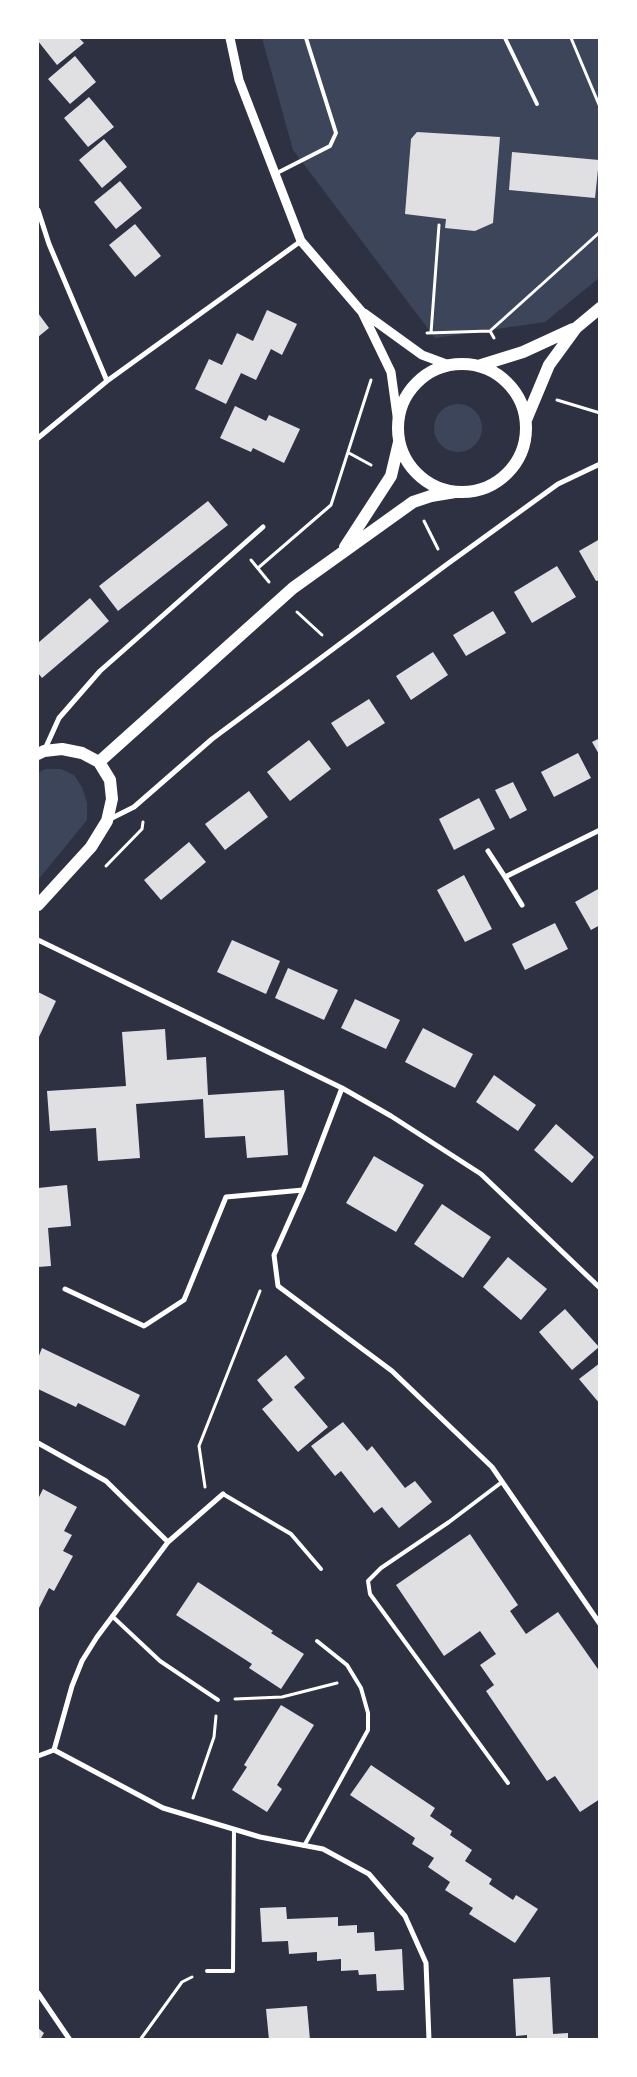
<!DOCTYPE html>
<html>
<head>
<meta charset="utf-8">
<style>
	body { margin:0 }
	#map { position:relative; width:637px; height:2077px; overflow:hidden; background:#2d3142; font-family:"Sofia Sans Condensed",sans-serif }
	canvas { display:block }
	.frame { position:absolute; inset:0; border:39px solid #fff; pointer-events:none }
</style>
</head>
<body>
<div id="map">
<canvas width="637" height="2077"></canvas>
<div class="frame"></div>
</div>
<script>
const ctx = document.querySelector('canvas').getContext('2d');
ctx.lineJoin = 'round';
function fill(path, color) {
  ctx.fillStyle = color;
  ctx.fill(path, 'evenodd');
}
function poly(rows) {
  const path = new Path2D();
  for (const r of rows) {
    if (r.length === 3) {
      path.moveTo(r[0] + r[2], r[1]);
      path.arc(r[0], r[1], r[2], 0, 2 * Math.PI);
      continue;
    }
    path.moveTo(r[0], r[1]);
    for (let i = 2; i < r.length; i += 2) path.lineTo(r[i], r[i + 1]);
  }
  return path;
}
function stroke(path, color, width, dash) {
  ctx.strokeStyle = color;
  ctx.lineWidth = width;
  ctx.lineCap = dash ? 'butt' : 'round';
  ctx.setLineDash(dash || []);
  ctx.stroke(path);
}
fill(poly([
	[262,38,599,38,599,278,545,322,435,338,293,150],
	[458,428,24],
	[45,769,61,769,74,775,82,787,87,803,87,820,38,880,38,773]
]), '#3c4559');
fill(poly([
	[38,38,79,38,84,43,57,65,38,41],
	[75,56,96,82,70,104,48,79],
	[89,97,114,127,88,147,64,118],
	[417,132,500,137,493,223,475,231,445,228,446,219,405,214,411,139],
	[104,139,127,167,102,188,79,160],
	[512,152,599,160,595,198,509,190],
	[120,181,142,208,116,229,94,202],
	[135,224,161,256,135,277,109,245],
	[267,310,297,324,282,355,271,349,256,380,241,373,226,404,195,389,209,359,222,365,237,333,253,341],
	[38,313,49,328,38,337],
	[235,406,266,421,269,415,300,429,284,463,253,448,251,452,220,438],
	[208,501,228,525,118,611,99,586],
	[600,539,600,580,596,581,579,551],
	[557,566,576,597,532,623,514,592],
	[90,598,109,621,42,678,38,673,38,643],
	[493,611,506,633,466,656,453,635],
	[433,652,448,675,411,700,396,676],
	[369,699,385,723,347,747,331,723],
	[600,738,600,756,592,742],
	[309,740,331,769,290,801,267,772],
	[578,753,591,778,554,797,541,772],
	[513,782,527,810,510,819,495,790],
	[249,791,268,817,225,850,205,824],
	[479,798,495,829,454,850,439,819],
	[189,842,206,862,161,900,144,880],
	[464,875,492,929,465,942,437,890],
	[600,888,600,925,591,930,575,902],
	[555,923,568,949,525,970,512,944],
	[232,940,280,961,266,994,217,972],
	[288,968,338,990,324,1020,275,998],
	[38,992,56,1001,38,1039],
	[355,999,400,1020,386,1049,341,1028],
	[423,1028,473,1054,455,1088,405,1062],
	[165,1029,167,1060,206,1057,208,1095,284,1090,288,1155,247,1158,245,1136,205,1138,203,1099,136,1104,140,1158,98,1161,96,1128,50,1131,47,1091,126,1086,122,1032],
	[494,1075,536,1105,518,1131,476,1102],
	[556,1124,594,1157,572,1183,534,1150],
	[374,1156,424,1185,396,1232,346,1203],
	[67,1185,71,1226,48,1228,51,1266,38,1267,38,1188],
	[442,1204,491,1237,463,1278,414,1244],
	[508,1257,547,1289,521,1320,483,1287],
	[565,1309,599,1347,572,1370,539,1332],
	[42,1348,140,1395,125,1426,78,1403,76,1407,38,1389,38,1358],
	[286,1355,305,1378,294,1387,328,1427,298,1452,262,1409,273,1400,257,1380],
	[600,1363,600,1404,579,1379],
	[343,1422,367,1451,372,1446,405,1488,415,1481,432,1502,399,1528,382,1507,374,1513,341,1471,335,1476,311,1446],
	[43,1489,77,1507,64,1531,72,1535,63,1551,73,1556,54,1591,49,1588,38,1610,38,1499],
	[470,1534,518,1605,510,1611,526,1634,558,1612,600,1672,600,1799,580,1812,555,1776,547,1781,486,1691,494,1685,480,1665,496,1654,480,1631,444,1656,396,1585],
	[198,1582,273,1631,271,1633,304,1654,281,1689,249,1668,252,1664,176,1615],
	[281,1705,314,1725,277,1785,282,1789,267,1812,232,1790,247,1767,244,1765],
	[371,1765,435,1808,430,1816,452,1831,450,1835,472,1850,465,1861,492,1879,489,1884,513,1900,516,1895,538,1909,515,1943,469,1914,473,1908,445,1890,450,1882,428,1867,434,1858,412,1844,415,1838,350,1795],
	[286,1907,287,1919,338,1917,338,1926,357,1925,357,1933,374,1932,375,1951,402,1949,404,1990,377,1991,376,1974,359,1975,358,1970,341,1971,341,1959,317,1961,317,1952,289,1954,288,1941,262,1942,260,1908],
	[550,1977,553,2034,568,2033,568,2040,527,2040,527,2035,516,2036,513,1979],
	[307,2006,310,2040,269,2040,266,2009],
	[38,2028,44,2033,40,2040,38,2040]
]), '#e0e0e3');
stroke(poly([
	[571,38,600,107],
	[490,331,600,232],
	[427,333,490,331,494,338],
	[431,333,439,225],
	[557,400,600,413],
	[349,453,371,465],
	[424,521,438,549],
	[251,560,269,582],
	[258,568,331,505,371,380],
	[297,612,322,635],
	[106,866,142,829,143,822],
	[205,1487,199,1446,260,1291],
	[235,1699,282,1697,337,1683],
	[193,1798,214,1737,216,1716],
	[140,2040,182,1982,192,1977]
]), '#fff', 3);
stroke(poly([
	[505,38,537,104],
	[275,174,330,146,336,133,306,38],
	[502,1482,449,1522,381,1568,368,1581,370,1594,508,1783],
	[223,1494,291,1534,321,1569],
	[112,1616,160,1661,218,1700],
	[304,1846,368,1730,368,1713,361,1688,347,1665,317,1641],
	[207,1971,233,1971,234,1829]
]), '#fff', 4);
stroke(poly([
	[38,210,49,244,107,381],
	[38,438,107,381,301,241],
	[45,749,59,718,100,671,263,527],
	[110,819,134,807,212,739,446,565,558,484,600,464],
	[488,851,505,877,600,830],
	[505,877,522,905],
	[38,940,342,1088,391,1116,481,1174,600,1288],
	[342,1088,303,1190,274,1255,278,1286,392,1371,492,1467,600,1624],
	[65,1289,144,1326,184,1300,226,1197,303,1190],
	[38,1443,106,1481,168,1542],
	[54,1750,72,1686,82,1661,97,1637,168,1542,223,1494],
	[38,1756,54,1750,163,1808,260,1837,323,1849,369,1874,405,1916,426,1963,429,2040],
	[38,1993,70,2040]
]), '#fff', 5);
stroke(poly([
	[230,38,239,80,301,241,362,312,391,372,398,423],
	[364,313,422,355,449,365]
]), '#fff', 9);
stroke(poly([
	[462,428,64],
	[478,366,523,352,573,329],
	[526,420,549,365,576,328,600,308],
	[345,547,391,476,399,442],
	[38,754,44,751,62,749,82,753,99,762,110,780,112,799,107,821,91,847,38,905],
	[99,762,293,588,413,502,431,496,455,492]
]), '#fff', 12);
</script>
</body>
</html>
